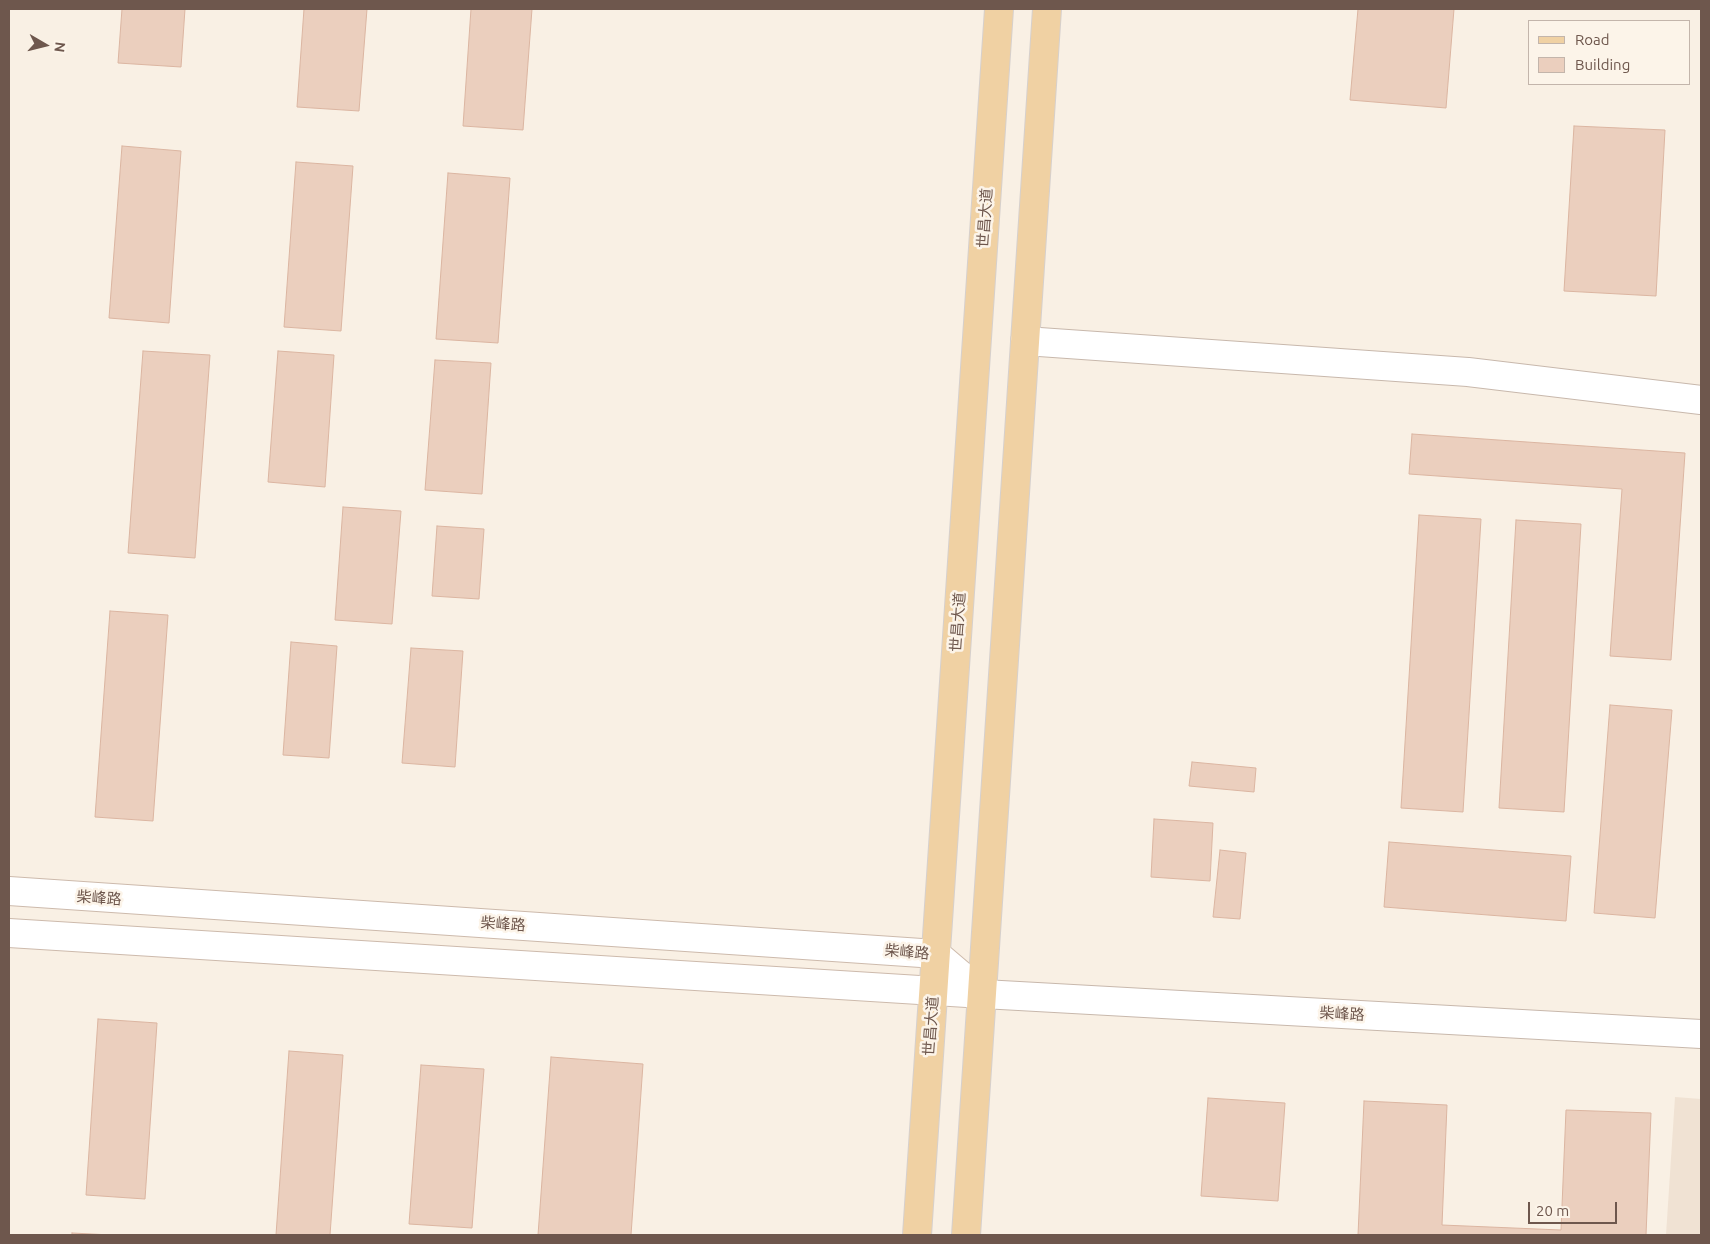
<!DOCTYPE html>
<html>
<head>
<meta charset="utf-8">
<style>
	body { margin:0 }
	#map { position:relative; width:1710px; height:1244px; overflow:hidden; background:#f9f0e4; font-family:Ubuntu,sans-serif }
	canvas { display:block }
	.frame { position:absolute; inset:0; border:10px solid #6e574d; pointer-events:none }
	.legend { position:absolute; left:1528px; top:20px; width:162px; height:65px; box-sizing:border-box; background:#fcf4e9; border:1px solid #c3b5ab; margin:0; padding:6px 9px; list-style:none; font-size:15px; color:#6e574d }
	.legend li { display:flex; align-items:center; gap:10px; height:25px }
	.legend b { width:25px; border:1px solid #c3b5ab }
	.north { position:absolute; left:20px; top:20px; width:50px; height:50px; -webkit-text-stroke:4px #fcf4e9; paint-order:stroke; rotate:98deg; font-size:14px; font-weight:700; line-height:20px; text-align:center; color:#6e574d }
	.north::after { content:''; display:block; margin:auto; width:18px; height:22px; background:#6e574d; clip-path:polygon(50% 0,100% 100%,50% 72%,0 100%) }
	.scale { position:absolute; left:1528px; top:1202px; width:89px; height:22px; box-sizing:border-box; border:2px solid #6e574d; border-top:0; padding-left:6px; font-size:15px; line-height:18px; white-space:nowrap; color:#6e574d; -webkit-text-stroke:4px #fcf4e9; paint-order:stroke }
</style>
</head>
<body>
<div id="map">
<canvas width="1710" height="1244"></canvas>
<div class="frame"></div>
<ul class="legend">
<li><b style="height:6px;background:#f0d1a3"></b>Road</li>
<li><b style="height:14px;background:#ebcfbe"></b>Building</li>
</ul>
<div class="north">N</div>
<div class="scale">20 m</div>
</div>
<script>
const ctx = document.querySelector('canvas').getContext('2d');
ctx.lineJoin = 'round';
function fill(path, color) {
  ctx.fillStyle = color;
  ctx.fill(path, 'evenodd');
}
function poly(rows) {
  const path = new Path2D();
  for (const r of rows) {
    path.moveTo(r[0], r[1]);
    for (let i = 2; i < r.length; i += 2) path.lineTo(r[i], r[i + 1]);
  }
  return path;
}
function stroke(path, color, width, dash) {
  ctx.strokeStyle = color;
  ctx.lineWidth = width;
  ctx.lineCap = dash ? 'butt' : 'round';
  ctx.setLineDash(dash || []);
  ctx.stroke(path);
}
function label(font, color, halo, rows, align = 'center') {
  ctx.font = font + ' Ubuntu,"Noto Sans SC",sans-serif';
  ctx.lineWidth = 5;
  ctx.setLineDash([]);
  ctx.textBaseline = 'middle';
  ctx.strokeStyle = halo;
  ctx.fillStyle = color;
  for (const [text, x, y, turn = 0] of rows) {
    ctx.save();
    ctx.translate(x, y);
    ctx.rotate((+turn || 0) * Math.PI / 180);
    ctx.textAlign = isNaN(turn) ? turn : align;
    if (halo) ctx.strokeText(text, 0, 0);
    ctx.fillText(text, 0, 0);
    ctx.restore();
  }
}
fill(poly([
	[1675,1097,1701,1099,1701,1235,1666,1235]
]), '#f0e2d3');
const building = poly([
	[122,9,185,9,181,67,118,63,122,9],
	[304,9,367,9,359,111,297,107,304,9],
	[471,9,532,9,523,130,463,126,471,9],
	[1358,9,1454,9,1446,108,1350,100,1358,9],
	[1574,126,1665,130,1656,296,1564,291,1574,126],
	[122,146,181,151,169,323,109,318,122,146],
	[296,162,353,166,341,331,284,327,296,162],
	[448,173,510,178,498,343,436,339,448,173],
	[143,351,210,355,195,558,128,553,143,351],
	[278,351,334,355,325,487,268,482,278,351],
	[435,360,491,363,482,494,425,490,435,360],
	[1412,434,1685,453,1671,660,1610,656,1622,489,1409,474,1412,434],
	[343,507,401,511,392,624,335,620,343,507],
	[1419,515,1481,519,1463,812,1401,808,1419,515],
	[1516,520,1581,524,1564,812,1499,808,1516,520],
	[437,526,484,529,479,599,432,596,437,526],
	[110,611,168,615,153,821,95,817,110,611],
	[291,642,337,646,329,758,283,755,291,642],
	[411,648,463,651,455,767,402,763,411,648],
	[1610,705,1672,710,1655,918,1594,913,1610,705],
	[1192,762,1256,768,1254,792,1189,786,1192,762],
	[1154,819,1213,823,1210,881,1151,877,1154,819],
	[1389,842,1571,856,1566,921,1384,907,1389,842],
	[1220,850,1246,853,1240,919,1213,917,1220,850],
	[98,1019,157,1023,145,1199,86,1195,98,1019],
	[289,1051,343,1055,330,1235,276,1235,289,1051],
	[551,1057,643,1064,631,1235,538,1235,551,1057],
	[421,1065,484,1069,472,1228,409,1224,421,1065],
	[1208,1098,1285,1103,1278,1201,1201,1196,1208,1098],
	[1364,1101,1447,1105,1442,1225,1561,1230,1566,1110,1651,1113,1646,1235,1358,1235,1364,1101],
	[72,1233,111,1235,72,1235,72,1233]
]);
fill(building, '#ebcfbe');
stroke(building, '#dbb5a1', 1);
const street = poly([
	[1025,341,1468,372,1701,400],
	[983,994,1701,1034]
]);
const secondary = poly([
	[9,891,936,954,983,994],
	[9,933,983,994]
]);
const primary = poly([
	[917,1235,999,9],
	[966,1235,1047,9]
]);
stroke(street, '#c8b8ac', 30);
stroke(secondary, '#cdbaac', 30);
stroke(primary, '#d6d0cd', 30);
stroke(street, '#fff', 28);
stroke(secondary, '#fff', 28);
stroke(primary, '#f0d1a3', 28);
label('15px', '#6e574d', '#fcf4e9', [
	["世昌大道",985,218,-86],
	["世昌大道",958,622,-86],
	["柴峰路",99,898,4],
	["柴峰路",503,924,4],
	["柴峰路",907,952,5],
	["柴峰路",1342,1014,3],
	["世昌大道",931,1026,-86]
]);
</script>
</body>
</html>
